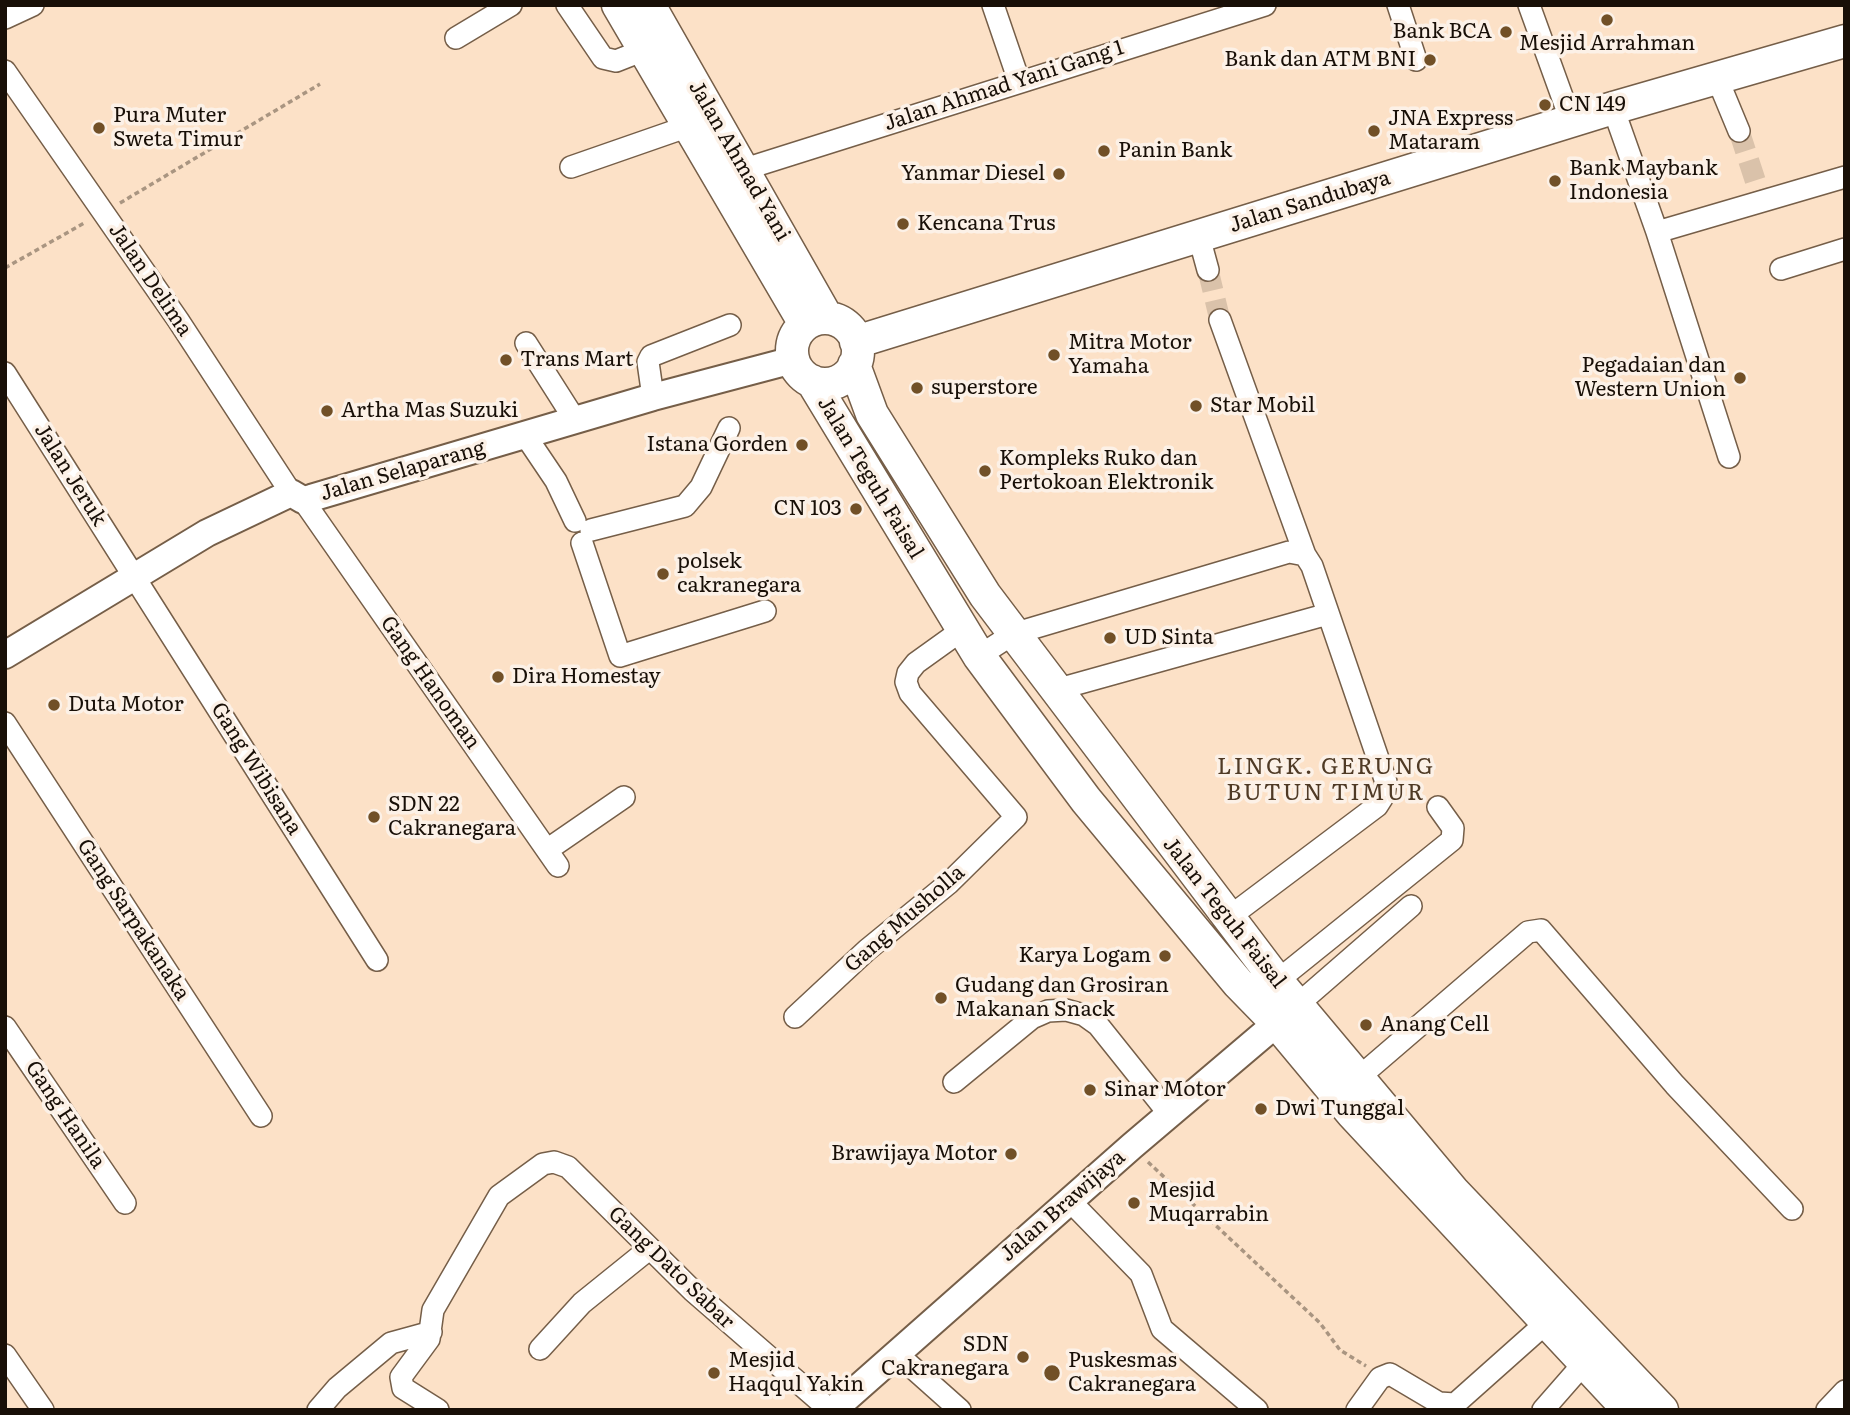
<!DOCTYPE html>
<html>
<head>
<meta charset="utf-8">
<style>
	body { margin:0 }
	#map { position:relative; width:1850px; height:1415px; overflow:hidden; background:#fce1c7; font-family:Literata,serif }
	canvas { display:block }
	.frame { position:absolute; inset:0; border:7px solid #180f07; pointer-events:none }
</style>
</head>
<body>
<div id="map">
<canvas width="1850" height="1415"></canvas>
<div class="frame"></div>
</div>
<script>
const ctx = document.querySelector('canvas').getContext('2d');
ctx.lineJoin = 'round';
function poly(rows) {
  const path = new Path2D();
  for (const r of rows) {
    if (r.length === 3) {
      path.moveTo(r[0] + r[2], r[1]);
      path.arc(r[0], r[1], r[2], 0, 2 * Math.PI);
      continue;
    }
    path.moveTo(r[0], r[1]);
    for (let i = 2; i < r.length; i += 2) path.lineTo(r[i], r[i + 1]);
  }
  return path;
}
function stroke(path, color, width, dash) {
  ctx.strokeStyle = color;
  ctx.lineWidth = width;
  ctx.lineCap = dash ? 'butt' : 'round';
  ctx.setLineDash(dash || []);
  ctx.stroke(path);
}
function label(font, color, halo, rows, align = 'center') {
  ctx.font = font + ' Literata,serif';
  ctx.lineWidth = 7;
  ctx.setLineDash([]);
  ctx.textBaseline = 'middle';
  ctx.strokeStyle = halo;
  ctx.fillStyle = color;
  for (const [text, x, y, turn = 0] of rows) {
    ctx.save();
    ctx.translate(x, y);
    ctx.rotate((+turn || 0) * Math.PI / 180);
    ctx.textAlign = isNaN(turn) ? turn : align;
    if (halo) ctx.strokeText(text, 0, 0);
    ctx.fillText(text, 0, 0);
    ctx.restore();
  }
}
stroke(poly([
	[1739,131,1760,195],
	[1208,270,1220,320]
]), '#dac2aa', 21, [21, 10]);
const minor = poly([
	[567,5,603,58,616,61,644,50],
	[993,5,1019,81],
	[1398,5,1416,60],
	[1529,5,1571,121],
	[5,18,33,5],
	[456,38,511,5],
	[5,71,178,320,291,493],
	[1717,78,1739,131],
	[1613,108,1657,232,1729,457],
	[571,167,689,126],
	[745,169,1265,5],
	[1657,232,1845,177],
	[1199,237,1208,270],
	[1781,269,1845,249],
	[1220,320,1305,555,1312,566,1386,782,1384,795,1377,806,1228,918],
	[526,343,575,420],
	[5,373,377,960],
	[653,397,648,362,651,356,730,325],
	[525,435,556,481,575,521],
	[303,500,558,866],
	[591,530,685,506,701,487,729,428],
	[582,543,620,656,765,611],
	[979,656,1013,634,1289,552,1305,555],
	[1055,690,1328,614],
	[5,723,261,1116],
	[547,850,624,797],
	[1277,981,1452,840,1453,828,1438,807],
	[1296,1006,1411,906],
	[795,1017,867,950,949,883,1016,817,910,693,906,682,908,673,916,663,962,630],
	[5,1027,125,1203],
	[1357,1079,1528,932,1541,930,1675,1085,1792,1209],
	[954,1082,1032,1018,1048,1011,1066,1010,1084,1015,1098,1025,1170,1115],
	[1070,1201,1141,1274,1162,1329,1257,1410],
	[540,1349,582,1303,649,1249],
	[896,1353,960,1410],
	[5,1355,43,1410],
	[318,1410,337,1388,391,1343,431,1332],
	[438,1410,403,1388,401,1377,429,1339,433,1310,499,1196,543,1164,554,1162,568,1167,693,1291,830,1410],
	[1357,1410,1380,1378,1390,1374,1439,1403,1455,1404,1546,1323],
	[1543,1410,1592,1354],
	[1827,1410,1845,1391]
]);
const major = poly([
	[5,655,207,533,291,493,303,500,311,498,653,397,793,360],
	[833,1410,1132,1146,1291,1011]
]);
const highway = poly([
	[618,5,805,324],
	[649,5,827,318],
	[825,351,33],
	[856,342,1613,108,1845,41],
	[854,365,872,414,985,595,1277,981,1453,1191,1662,1410],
	[812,381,979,656,1086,800,1238,983,1277,1023,1352,1113,1629,1410]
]);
stroke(minor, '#755e48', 24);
stroke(major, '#755e48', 30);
stroke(highway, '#755e48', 35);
stroke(poly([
	[120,203,320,84],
	[5,268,86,222],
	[1148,1162,1320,1323,1340,1350,1366,1366]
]), '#a99581', 3.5, [5, 3.5]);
stroke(minor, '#fff', 21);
stroke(major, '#fff', 26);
stroke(highway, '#fff', 32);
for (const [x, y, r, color] of [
	[1607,20,7,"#715027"],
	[1506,32,7,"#715027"],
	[1430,60,7,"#715027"],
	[1545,105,7,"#715027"],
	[99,128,7,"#715027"],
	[1374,131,7,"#715027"],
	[1104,151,7,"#715027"],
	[1059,174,7,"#715027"],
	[1555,181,7,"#715027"],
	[903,224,7,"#715027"],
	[1054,355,7,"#715027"],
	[506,360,7,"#715027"],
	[1740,378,7,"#715027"],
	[917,388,7,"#715027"],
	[1196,406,7,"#715027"],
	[327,411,7,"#715027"],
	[802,445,7,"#715027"],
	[985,471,7,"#715027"],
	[856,509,7,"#715027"],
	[663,574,7,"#715027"],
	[1110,638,7,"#715027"],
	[498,677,7,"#715027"],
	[54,705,7,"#715027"],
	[374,817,7,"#715027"],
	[1165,956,7,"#715027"],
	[941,998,7,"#715027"],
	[1366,1025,7,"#715027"],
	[1090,1090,7,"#715027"],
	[1261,1109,7,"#715027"],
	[1011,1154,7,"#715027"],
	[1134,1203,7,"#715027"],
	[1023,1357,7,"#715027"],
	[714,1373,7,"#715027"],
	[1052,1373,9,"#715027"]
]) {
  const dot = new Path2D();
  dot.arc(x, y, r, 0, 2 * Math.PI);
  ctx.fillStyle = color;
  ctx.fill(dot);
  stroke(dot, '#fcf1e7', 2.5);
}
label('21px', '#180f07', '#fcf1e7', [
	["Bank BCA",1492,32,"right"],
	["Mesjid Arrahman",1607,44,"center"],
	["Bank dan ATM BNI",1416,60,"right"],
	["CN 149",1559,105],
	["Pura Muter",113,116],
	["Sweta Timur",113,140],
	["JNA Express",1388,119],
	["Mataram",1388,143],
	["Panin Bank",1118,151],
	["Bank Maybank",1569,169],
	["Indonesia",1569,193],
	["Yanmar Diesel",1045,174,"right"],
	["Kencana Trus",917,224],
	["Mitra Motor",1068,343],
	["Yamaha",1068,367],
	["Trans Mart",520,360],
	["Pegadaian dan",1726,366,"right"],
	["Western Union",1726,390,"right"],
	["superstore",931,388],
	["Star Mobil",1210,406],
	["Artha Mas Suzuki",341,411],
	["Istana Gorden",788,445,"right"],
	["Kompleks Ruko dan",999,459],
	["Pertokoan Elektronik",999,483],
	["CN 103",842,509,"right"],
	["polsek",677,562],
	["cakranegara",677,586],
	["UD Sinta",1124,638],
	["Dira Homestay",512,677],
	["Duta Motor",68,705],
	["SDN 22",388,805],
	["Cakranegara",388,829],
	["Karya Logam",1151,956,"right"],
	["Gudang dan Grosiran",955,986],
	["Makanan Snack",955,1010],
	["Anang Cell",1380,1025],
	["Sinar Motor",1104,1090],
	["Dwi Tunggal",1275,1109],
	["Brawijaya Motor",997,1154,"right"],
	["Mesjid",1148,1191],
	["Muqarrabin",1148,1215],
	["SDN",1009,1345,"right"],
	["Cakranegara",1009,1369,"right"],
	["Mesjid",728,1361],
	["Haqqul Yakin",728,1385],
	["Puskesmas",1068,1361],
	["Cakranegara",1068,1385]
], 'left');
label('21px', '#180f07', '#fcf1e7', [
	["Jalan Ahmad Yani Gang 1",1004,86,-18],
	["Jalan Ahmad Yani",739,161,60],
	["Jalan Sandubaya",1310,202,-17],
	["Jalan Delima",150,280,56],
	["Jalan Selaparang",403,471,-16],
	["Jalan Jeruk",70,475,58],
	["Jalan Teguh Faisal",870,478,59],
	["Gang Hanoman",430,683,55],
	["Gang Wibisana",256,769,58],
	["Jalan Teguh Faisal",1224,913,52],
	["Gang Musholla",905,919,-41],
	["Gang Sarpakanaka",133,920,57],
	["Gang Hanila",65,1115,56],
	["Jalan Brawijaya",1063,1206,-41],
	["Gang Dato Sabar",671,1268,44]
]);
ctx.letterSpacing = '2px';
label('23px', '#4f3a25', '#fcf1e7', [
	["LINGK. GERUNG",1326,767],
	["BUTUN TIMUR",1326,793]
]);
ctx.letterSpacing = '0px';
</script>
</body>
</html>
